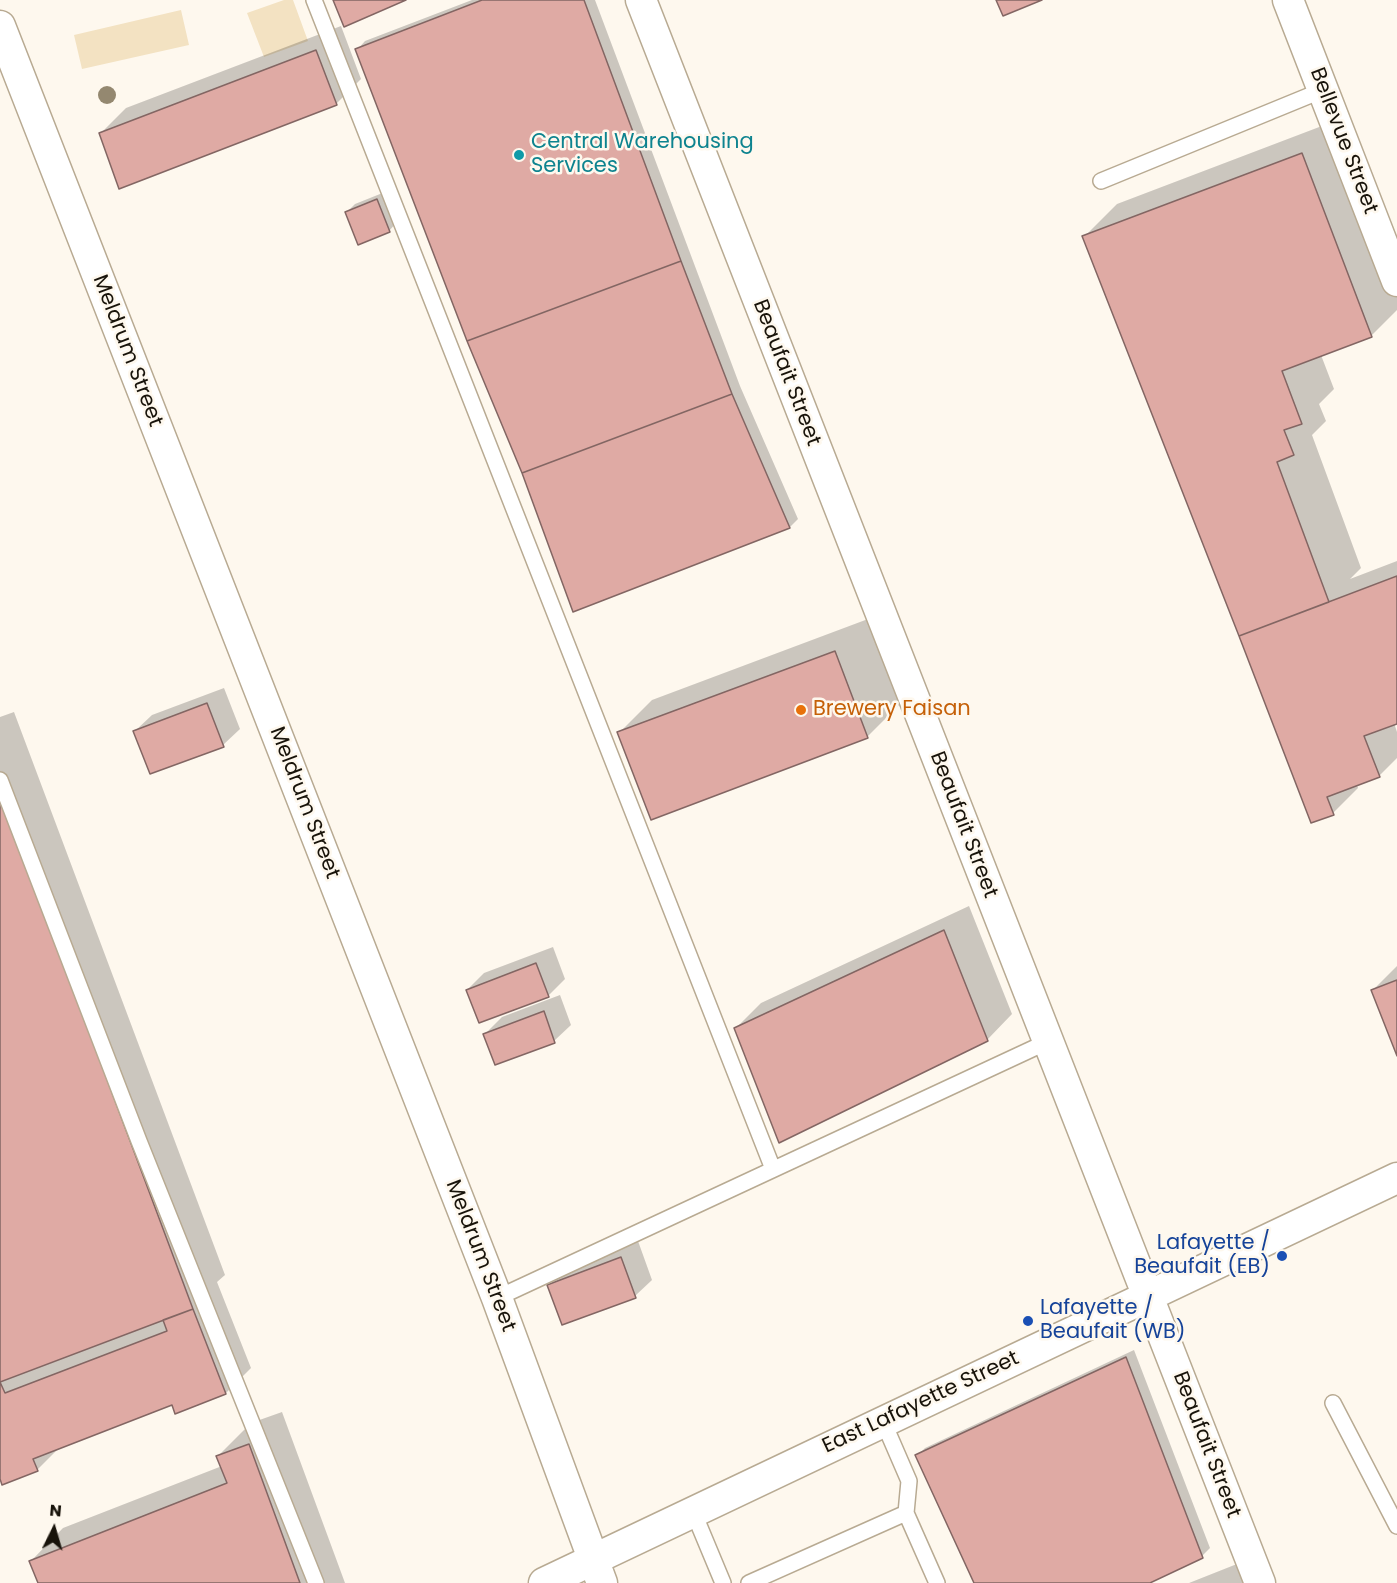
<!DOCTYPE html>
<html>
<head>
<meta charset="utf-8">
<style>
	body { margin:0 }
	#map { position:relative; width:1397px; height:1583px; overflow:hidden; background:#fef8ee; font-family:Poppins,sans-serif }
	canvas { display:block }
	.north { position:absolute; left:24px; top:1499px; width:60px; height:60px; -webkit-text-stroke:4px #fef8ee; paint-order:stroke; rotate:5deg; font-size:16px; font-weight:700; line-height:24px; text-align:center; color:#18130a }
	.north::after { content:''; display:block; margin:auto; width:21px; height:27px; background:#18130a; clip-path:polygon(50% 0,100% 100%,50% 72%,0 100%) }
</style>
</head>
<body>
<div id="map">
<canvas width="1397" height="1583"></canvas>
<div class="north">N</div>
</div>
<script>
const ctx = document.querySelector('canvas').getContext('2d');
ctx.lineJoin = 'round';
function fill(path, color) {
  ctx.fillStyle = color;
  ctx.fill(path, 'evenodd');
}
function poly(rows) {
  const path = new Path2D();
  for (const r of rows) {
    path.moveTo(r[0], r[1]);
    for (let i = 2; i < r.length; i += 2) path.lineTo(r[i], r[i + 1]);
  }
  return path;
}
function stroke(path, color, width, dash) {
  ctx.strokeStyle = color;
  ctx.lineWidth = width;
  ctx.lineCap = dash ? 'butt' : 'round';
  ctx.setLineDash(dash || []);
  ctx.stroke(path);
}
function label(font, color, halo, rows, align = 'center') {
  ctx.font = font + ' Poppins,sans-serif';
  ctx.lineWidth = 5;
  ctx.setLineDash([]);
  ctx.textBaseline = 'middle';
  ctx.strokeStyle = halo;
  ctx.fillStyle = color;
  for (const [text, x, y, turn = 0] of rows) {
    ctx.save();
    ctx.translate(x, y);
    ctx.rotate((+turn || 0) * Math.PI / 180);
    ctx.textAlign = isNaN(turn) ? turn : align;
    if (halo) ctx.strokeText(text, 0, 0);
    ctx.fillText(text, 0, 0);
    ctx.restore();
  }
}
fill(poly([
	[284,0,293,0,308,41,264,57,247,13],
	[181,10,189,45,82,69,74,35]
]), '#f3e2c2');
fill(poly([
	[472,0,595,0,740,386,798,519,790,527,574,610,523,473,357,50,365,41],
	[341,26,361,79,336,104,101,133,126,108],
	[1335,121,1397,286,1397,310,1371,336,1321,355,1334,389,1319,404,1326,421,1312,435,1361,568,1350,579,1397,561,1397,722,1394,723,1397,732,1397,758,1379,776,1357,785,1358,788,1333,813,1084,237,1117,204],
	[385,192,397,222,389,231,347,212,355,204],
	[868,619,900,704,867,737,619,733,652,700],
	[224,688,240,729,223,745,135,731,152,715],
	[14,712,225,1275,217,1282,251,1368,226,1393,176,1412,173,1403,59,1448,37,1470,0,1475,0,717],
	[969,906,1012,1014,987,1040,736,1028,761,1003],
	[553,947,565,979,548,996,467,990,484,973],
	[1397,966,1397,1052,1373,990],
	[560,995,571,1025,554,1041,485,1034,502,1017],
	[638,1241,652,1280,635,1296,563,1323,549,1285,565,1268],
	[1134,1350,1210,1548,1202,1556,1146,1583,975,1583,917,1456,925,1448],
	[282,1412,345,1583,39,1583,31,1561,63,1528,222,1466,218,1456,251,1423],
	[1247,1560,1257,1583,1189,1583]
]), '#0003');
const building = poly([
	[333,0,406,0,344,27,333,0],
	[482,0,584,0,681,261,467,341,355,49,482,0],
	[996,0,1042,0,1003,16,996,0],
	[316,50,337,105,119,189,99,133,316,50],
	[1302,153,1372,337,1282,371,1302,424,1284,430,1294,455,1277,462,1329,602,1239,636,1082,236,1302,153],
	[377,199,390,232,358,245,345,212,377,199],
	[681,261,732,394,522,473,467,341,681,261],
	[732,394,790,528,573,612,522,473,732,394],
	[1397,576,1397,724,1364,736,1380,777,1327,797,1334,815,1311,823,1239,636,1397,576],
	[835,651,868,738,651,820,617,732,835,651],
	[207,703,224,747,150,774,133,731,207,703],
	[0,793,193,1309,0,1382,0,793],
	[944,930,988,1041,779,1143,734,1028,944,930],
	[536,963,549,997,479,1023,466,990,536,963],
	[1397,980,1397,1056,1371,990,1397,980],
	[544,1011,555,1043,495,1065,483,1034,544,1011],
	[621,1257,636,1298,562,1325,547,1285,621,1257],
	[193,1309,226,1394,175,1414,172,1405,33,1459,38,1471,2,1485,0,1479,0,1382,5,1393,167,1331,163,1320,193,1309],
	[1126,1357,1203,1558,1150,1583,974,1583,915,1455,1126,1357],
	[249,1444,300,1583,38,1583,29,1561,227,1483,216,1456,249,1444]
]);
fill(building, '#dfaaa4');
stroke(building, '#836663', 1.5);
const service = poly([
	[314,0,773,1169],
	[1101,181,1323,90],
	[0,780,139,1141,316,1583],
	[497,1298,1047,1042],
	[1333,1403,1397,1526],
	[883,1421,909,1481,906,1513],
	[693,1511,723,1583],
	[749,1583,906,1513,937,1583]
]);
const minor = poly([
	[641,0,1260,1583],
	[1288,0,1397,281],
	[0,26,497,1298,602,1583],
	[544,1583,1397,1178]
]);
stroke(service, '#b8aa92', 18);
stroke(minor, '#b8aa92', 33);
stroke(service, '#fff', 15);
stroke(minor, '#fff', 30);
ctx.fillStyle = '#948870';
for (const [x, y] of [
	[107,95]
]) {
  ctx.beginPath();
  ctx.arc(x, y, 9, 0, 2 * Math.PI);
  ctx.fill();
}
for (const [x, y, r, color] of [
	[519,155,6,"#0f9aa8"],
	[801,710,6,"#e8710a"],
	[1282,1256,6,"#1a4fb4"],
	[1028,1321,6,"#1a4fb4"]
]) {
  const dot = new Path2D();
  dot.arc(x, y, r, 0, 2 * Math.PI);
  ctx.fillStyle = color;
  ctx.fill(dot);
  stroke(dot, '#fef8ee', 2);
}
label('21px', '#18130a', '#fef8ee', [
	["Bellevue Street",1343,141,69],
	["Meldrum Street",127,351,69],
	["Beaufait Street",786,373,69],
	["Meldrum Street",304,803,69],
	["Beaufait Street",963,825,69],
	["Meldrum Street",480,1256,69],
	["East Lafayette Street",921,1403,-25],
	["Beaufait Street",1206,1445,69]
]);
label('21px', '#0d838f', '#fef8ee', [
	["Central Warehousing",531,143],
	["Services",531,167]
], 'left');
label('21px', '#c56008', '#fef8ee', [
	["Brewery Faisan",813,710]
], 'left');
label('21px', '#164399', '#fef8ee', [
	["Lafayette /",1270,1244],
	["Beaufait (EB)",1270,1268],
	["Lafayette /",1040,1309,"left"],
	["Beaufait (WB)",1040,1333,"left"]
], 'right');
</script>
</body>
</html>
